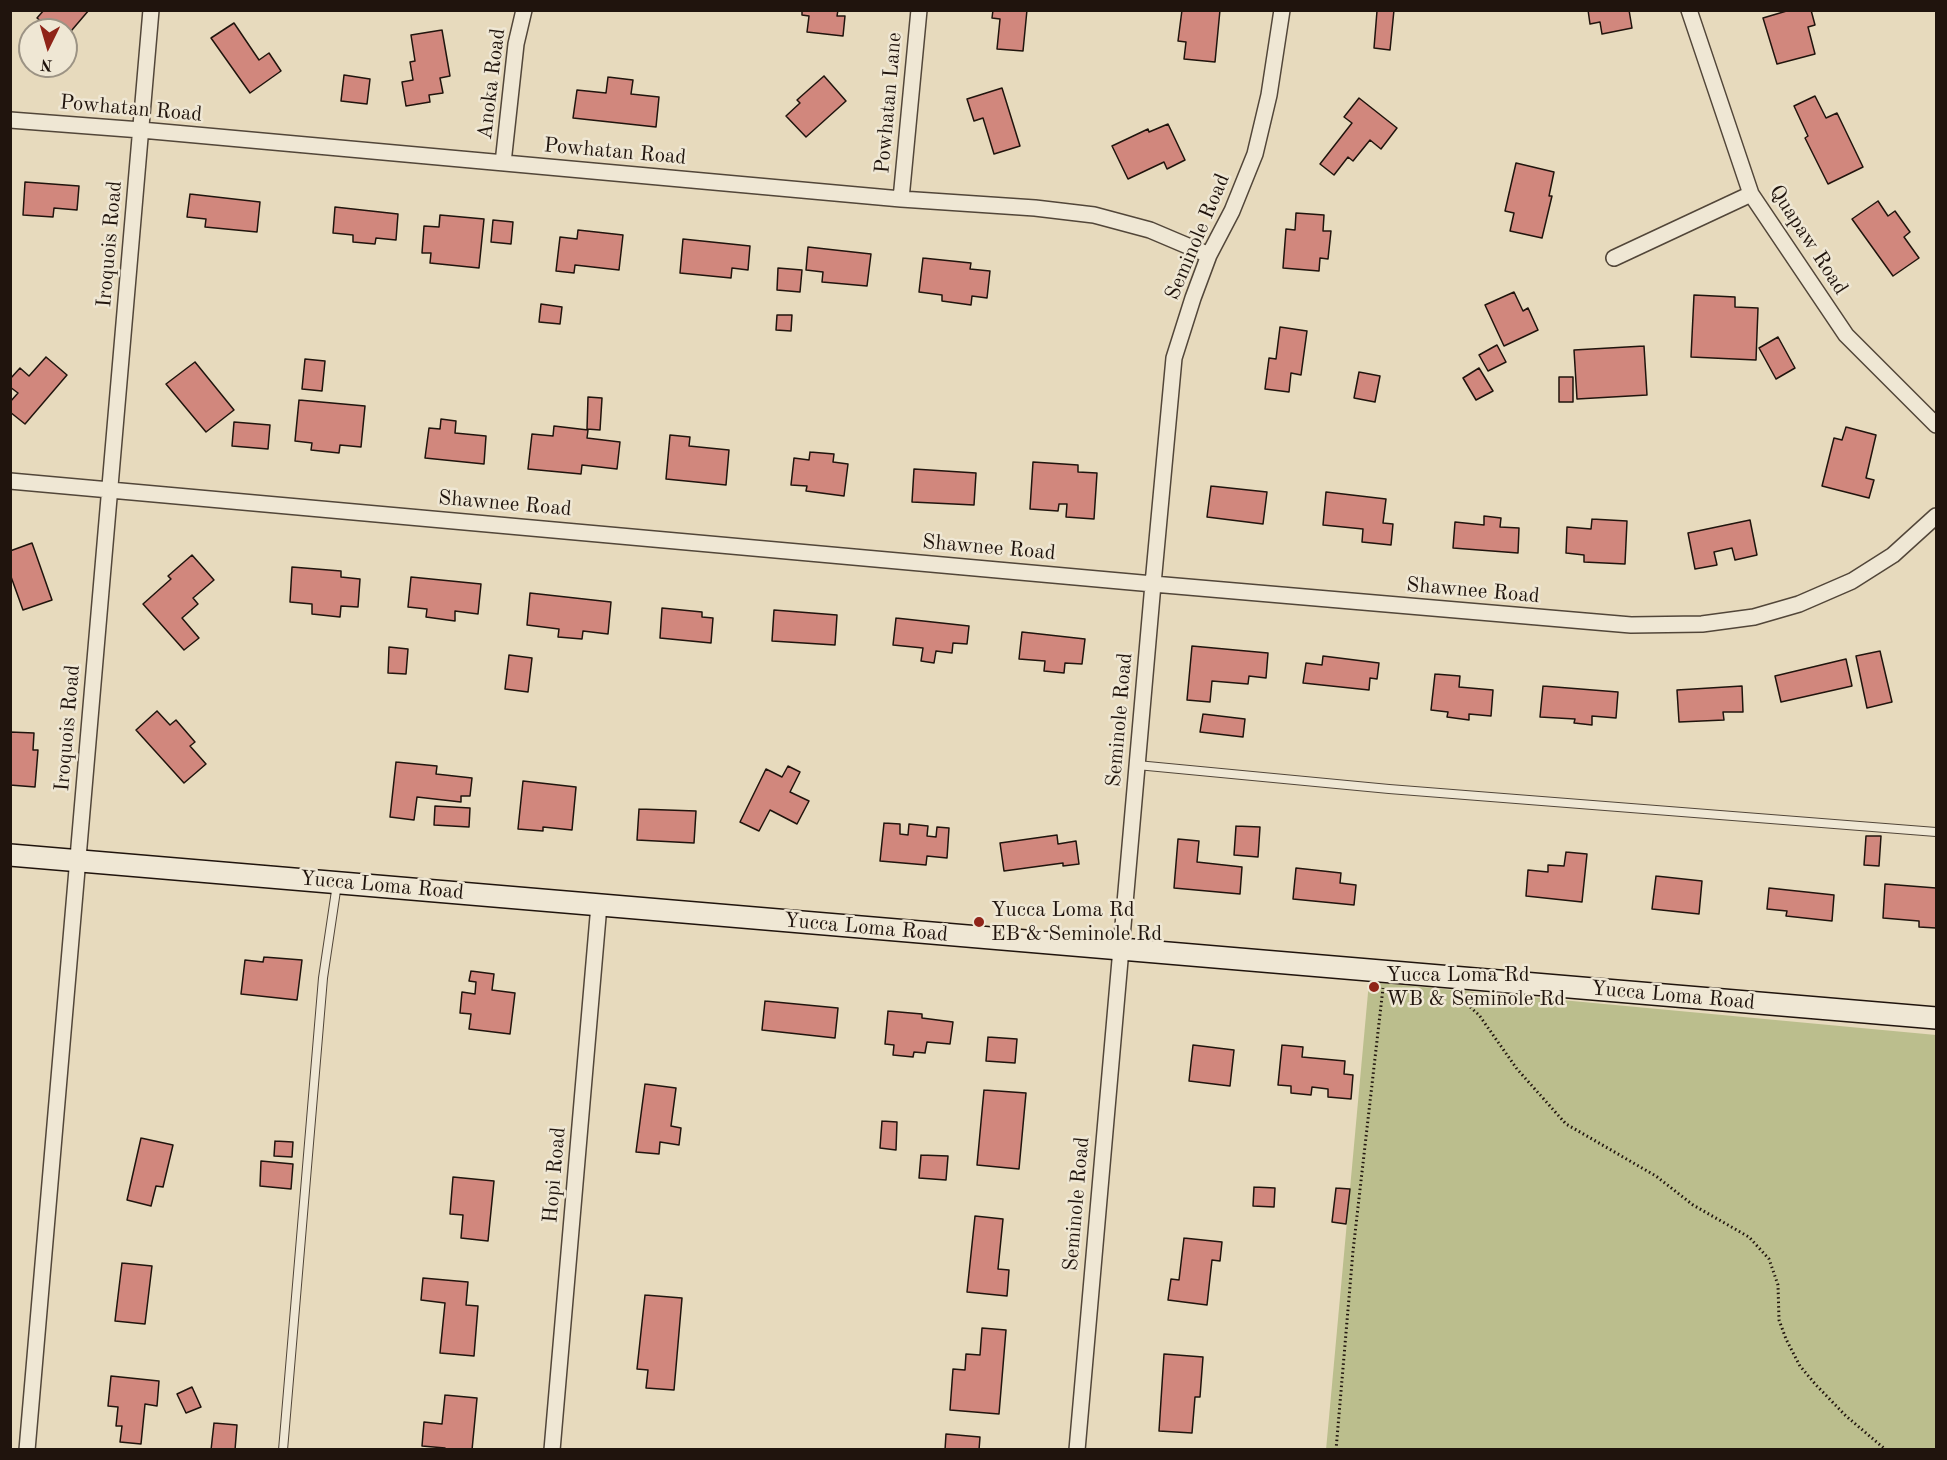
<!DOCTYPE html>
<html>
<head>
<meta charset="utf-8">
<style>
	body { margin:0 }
	#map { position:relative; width:1947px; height:1460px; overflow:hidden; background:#e7dabd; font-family:"Old Standard TT",serif }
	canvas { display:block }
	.frame { position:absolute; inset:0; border:12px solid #20140d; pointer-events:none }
	.north { position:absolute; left:18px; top:18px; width:60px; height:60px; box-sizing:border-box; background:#efe7d4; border:2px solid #9c9384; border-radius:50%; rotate:185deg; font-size:16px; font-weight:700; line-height:24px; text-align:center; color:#20140d }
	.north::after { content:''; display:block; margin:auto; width:21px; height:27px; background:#8f2418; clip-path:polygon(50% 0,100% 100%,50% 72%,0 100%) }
</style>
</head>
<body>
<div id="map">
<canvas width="1947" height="1460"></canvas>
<div class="frame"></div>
<div class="north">N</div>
</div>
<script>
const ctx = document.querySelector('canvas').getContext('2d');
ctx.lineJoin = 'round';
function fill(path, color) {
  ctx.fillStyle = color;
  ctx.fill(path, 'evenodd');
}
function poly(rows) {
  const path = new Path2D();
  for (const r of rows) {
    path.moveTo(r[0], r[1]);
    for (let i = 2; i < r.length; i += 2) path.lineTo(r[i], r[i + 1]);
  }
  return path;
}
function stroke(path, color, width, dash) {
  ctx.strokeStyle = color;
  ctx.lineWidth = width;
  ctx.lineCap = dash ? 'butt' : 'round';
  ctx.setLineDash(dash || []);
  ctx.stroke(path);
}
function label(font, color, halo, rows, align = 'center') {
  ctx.font = font + ' "Old Standard TT",serif';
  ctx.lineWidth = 5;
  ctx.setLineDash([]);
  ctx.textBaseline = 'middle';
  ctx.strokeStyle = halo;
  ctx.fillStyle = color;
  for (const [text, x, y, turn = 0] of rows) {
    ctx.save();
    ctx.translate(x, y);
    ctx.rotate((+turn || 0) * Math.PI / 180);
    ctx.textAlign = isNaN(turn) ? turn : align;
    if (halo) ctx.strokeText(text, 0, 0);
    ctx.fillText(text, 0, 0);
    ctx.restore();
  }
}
fill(poly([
	[1369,982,1936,1035,1936,1449,1326,1450]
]), '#bbbe8d');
const building = poly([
	[44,10,89,10,66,37,66,30,35,30,42,22,37,18,44,10],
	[802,10,838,10,837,16,845,16,843,36,807,32,809,16,802,15,802,10],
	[993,10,1027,10,1023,51,997,49,1000,19,992,18,993,10],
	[1182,10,1220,10,1215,62,1184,59,1186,42,1178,41,1182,10],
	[1375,10,1394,10,1390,50,1374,48,1377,11,1375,10],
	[1588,10,1629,10,1632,28,1602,34,1600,22,1590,24,1588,10],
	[1790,10,1811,10,1815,25,1808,27,1815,54,1777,64,1763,18,1790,10],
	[234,23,259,60,269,53,281,71,250,93,211,38,234,23],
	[442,30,450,76,440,78,443,93,429,95,430,102,406,106,402,82,413,80,410,62,415,61,411,35,442,30],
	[344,75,370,79,367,104,341,101,344,75],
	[824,76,846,101,806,137,786,116,800,103,797,100,824,76],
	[608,77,633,80,631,94,659,97,656,127,573,118,577,90,606,93,608,77],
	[1002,88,1020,146,994,154,983,118,974,121,967,99,1002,88],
	[1815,96,1826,118,1837,113,1863,167,1828,184,1805,138,1808,136,1794,106,1815,96],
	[1359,98,1397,128,1381,149,1370,140,1353,161,1348,157,1334,175,1320,164,1352,123,1344,117,1359,98],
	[1168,124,1185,160,1167,169,1164,162,1128,179,1112,146,1148,129,1149,132,1168,124],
	[1516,163,1554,172,1549,196,1552,196,1542,238,1510,231,1514,213,1505,211,1516,163],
	[25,182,79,186,77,210,54,208,53,217,23,215,25,182],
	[190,194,260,202,257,232,205,227,206,219,187,217,190,194],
	[1878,201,1888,216,1895,211,1910,232,1904,237,1919,258,1893,276,1852,219,1878,201],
	[335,207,398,214,396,240,376,238,375,244,353,242,353,235,333,233,335,207],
	[1296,213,1324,215,1323,231,1331,231,1328,259,1320,258,1319,271,1283,268,1286,229,1295,230,1296,213],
	[440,215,484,219,479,268,430,263,431,253,422,253,424,226,439,227,440,215],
	[493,220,513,222,511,244,491,242,493,220],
	[578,230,623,235,619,270,575,265,574,273,556,271,560,237,577,239,578,230],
	[683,239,750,246,748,270,732,268,731,278,680,273,683,239],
	[808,247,871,254,867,286,822,282,823,272,806,270,808,247],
	[923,258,971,263,970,269,990,271,987,298,972,296,971,305,942,301,942,295,919,292,923,258],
	[778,268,802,270,800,292,777,290,778,268],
	[1514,292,1523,311,1528,308,1538,330,1504,346,1485,305,1514,292],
	[1694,295,1735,297,1735,307,1758,308,1756,360,1691,357,1694,295],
	[541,304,562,307,560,324,539,322,541,304],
	[777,315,792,315,791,331,776,330,777,315],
	[1280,327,1307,331,1301,375,1291,373,1289,392,1265,389,1269,358,1276,359,1280,327],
	[1778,337,1795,368,1776,379,1759,348,1778,337],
	[1497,345,1506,362,1488,371,1479,355,1497,345],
	[1644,346,1647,395,1577,399,1574,350,1644,346],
	[46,357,67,375,25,424,10,412,10,402,18,393,10,387,10,379,20,368,29,376,46,357],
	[305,359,325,361,322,391,302,389,305,359],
	[195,362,234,410,206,432,166,384,195,362],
	[1479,368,1493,391,1476,400,1463,378,1479,368],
	[1359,372,1380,376,1375,402,1354,398,1359,372],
	[1559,377,1573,377,1573,402,1559,402,1559,377],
	[588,397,602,398,600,430,587,429,588,397],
	[299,400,365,406,361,447,340,445,339,453,311,450,312,443,295,441,299,400],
	[441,419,456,421,455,433,486,436,484,464,425,458,429,428,440,429,441,419],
	[234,422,270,425,268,449,232,446,234,422],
	[554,426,588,430,587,438,620,442,617,469,582,465,581,474,528,469,532,434,553,436,554,426],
	[1846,427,1876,435,1866,478,1874,480,1869,498,1822,486,1834,438,1842,440,1846,427],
	[670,435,690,437,689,446,729,450,726,485,666,479,670,435],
	[810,452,834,454,833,462,848,464,844,496,806,491,807,486,791,485,794,458,809,460,810,452],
	[1033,462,1078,465,1078,472,1097,473,1094,519,1066,517,1067,504,1059,504,1058,511,1030,509,1033,462],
	[914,469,976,473,974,505,912,502,914,469],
	[1211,486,1267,492,1263,524,1207,517,1211,486],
	[1326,492,1386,499,1383,523,1393,524,1391,545,1362,542,1363,529,1323,525,1326,492],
	[1484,516,1501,518,1500,527,1519,528,1518,553,1453,548,1455,522,1484,525,1484,516],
	[1592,519,1627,521,1625,564,1584,562,1584,555,1566,553,1567,527,1591,529,1592,519],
	[1750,520,1757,555,1735,560,1732,548,1714,552,1717,565,1695,569,1688,533,1750,520],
	[32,543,52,600,23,610,10,574,10,551,32,543],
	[192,555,214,580,193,598,198,604,182,618,199,638,184,650,143,604,171,579,168,576,192,555],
	[292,567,341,571,341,577,360,579,358,607,341,606,340,617,312,614,312,604,290,602,292,567],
	[411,577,481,584,478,614,455,611,455,621,426,617,427,609,408,607,411,577],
	[530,593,611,602,608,634,583,631,582,639,558,637,559,629,527,625,530,593],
	[662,608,702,612,702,617,713,618,711,643,660,638,662,608],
	[774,610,837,615,835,645,772,641,774,610],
	[896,618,969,626,967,644,953,643,952,653,936,651,934,663,921,661,923,648,893,645,896,618],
	[1022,632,1085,639,1082,664,1065,663,1064,673,1044,671,1045,661,1019,659,1022,632],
	[1192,646,1268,653,1266,678,1249,676,1248,684,1212,681,1210,702,1187,700,1192,646],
	[389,647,408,649,406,674,388,673,389,647],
	[1880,651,1892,702,1867,708,1856,656,1880,651],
	[509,655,532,658,528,692,505,689,509,655],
	[1323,656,1379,663,1377,679,1370,678,1369,690,1303,683,1306,663,1322,665,1323,656],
	[1846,659,1852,686,1781,702,1775,676,1846,659],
	[1435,674,1460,676,1459,687,1493,690,1491,716,1469,714,1469,720,1447,717,1448,712,1431,710,1435,674],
	[1543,686,1618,692,1616,718,1592,716,1592,725,1574,723,1575,719,1540,717,1543,686],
	[1742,686,1743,712,1723,712,1724,720,1679,722,1677,690,1742,686],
	[157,711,170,725,176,720,195,742,190,746,206,764,184,783,136,730,157,711],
	[1203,714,1245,719,1243,737,1200,732,1203,714],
	[10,732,34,733,33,750,38,750,35,787,10,785,10,732],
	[396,762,437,766,436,774,472,778,470,796,461,796,461,802,417,797,414,820,390,817,396,762],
	[788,766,800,772,790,792,809,801,797,824,770,810,759,831,740,822,766,769,782,777,788,766],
	[523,781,576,787,572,830,543,827,543,831,518,829,523,781],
	[435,806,470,808,469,827,434,825,435,806],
	[639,809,696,811,694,843,637,840,639,809],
	[884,823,900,824,900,834,908,835,909,824,928,826,927,836,936,837,937,827,949,828,947,858,927,856,926,865,880,861,884,823],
	[1236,826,1260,827,1258,857,1234,855,1236,826],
	[1057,835,1058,844,1076,841,1079,864,1063,866,1063,863,1004,871,1000,843,1057,835],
	[1866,836,1881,836,1879,866,1864,865,1866,836],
	[1178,839,1199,841,1197,862,1242,867,1240,894,1174,888,1178,839],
	[1566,852,1587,854,1582,902,1526,896,1528,870,1548,872,1548,865,1564,866,1566,852],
	[1296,868,1341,873,1340,883,1356,885,1354,905,1293,899,1296,868],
	[1656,876,1702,881,1699,914,1652,909,1656,876],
	[1885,884,1936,888,1936,928,1919,927,1919,921,1883,918,1885,884],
	[1769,888,1834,895,1832,921,1786,916,1787,911,1767,909,1769,888],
	[264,957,302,960,297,1000,241,994,245,960,263,962,264,957],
	[471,971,494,974,492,990,515,993,510,1034,469,1029,471,1014,460,1013,462,992,475,994,476,982,469,981,471,971],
	[765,1001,838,1008,835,1038,762,1030,765,1001],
	[888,1011,922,1014,922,1018,953,1022,950,1044,927,1042,925,1053,914,1052,913,1057,893,1055,894,1045,885,1044,888,1011],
	[988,1037,1017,1039,1015,1063,986,1061,988,1037],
	[1193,1045,1234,1050,1230,1086,1189,1081,1193,1045],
	[1282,1045,1303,1047,1302,1057,1345,1061,1344,1074,1353,1075,1351,1099,1328,1097,1328,1089,1312,1087,1311,1095,1291,1093,1291,1086,1278,1085,1282,1045],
	[645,1084,676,1088,671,1126,681,1128,679,1145,660,1142,659,1154,636,1152,645,1084],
	[984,1090,1026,1093,1019,1169,977,1165,984,1090],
	[882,1121,897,1122,896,1150,880,1148,882,1121],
	[141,1138,173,1145,163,1187,156,1186,151,1206,127,1200,141,1138],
	[275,1141,293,1142,292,1157,274,1156,275,1141],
	[921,1155,948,1156,946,1180,919,1178,921,1155],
	[261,1161,293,1164,291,1189,260,1186,261,1161],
	[453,1177,494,1181,488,1241,461,1238,463,1215,450,1214,453,1177],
	[1254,1187,1275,1188,1274,1207,1253,1206,1254,1187],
	[1336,1188,1350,1189,1346,1224,1332,1222,1336,1188],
	[975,1216,1003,1219,998,1269,1009,1270,1007,1296,967,1292,975,1216],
	[1184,1238,1222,1242,1220,1261,1212,1260,1207,1305,1168,1300,1171,1279,1179,1280,1184,1238],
	[122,1263,152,1266,145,1324,115,1321,122,1263],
	[423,1278,468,1282,466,1305,478,1306,474,1356,440,1353,445,1303,421,1300,423,1278],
	[645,1295,682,1298,674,1390,646,1388,648,1370,637,1369,645,1295],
	[982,1328,1006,1330,999,1414,950,1410,953,1369,965,1370,966,1354,980,1355,982,1328],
	[1164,1354,1203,1357,1200,1397,1195,1397,1192,1433,1159,1431,1164,1354],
	[111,1376,159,1381,157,1406,145,1404,141,1444,120,1442,122,1426,116,1426,118,1407,108,1406,111,1376],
	[192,1387,201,1407,186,1413,177,1394,192,1387],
	[445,1395,477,1398,472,1450,445,1450,445,1448,422,1446,424,1422,442,1424,445,1395],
	[214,1423,237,1425,235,1450,211,1450,214,1423],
	[946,1434,980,1437,979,1450,945,1450,946,1434]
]);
fill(building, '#d1877d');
stroke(building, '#20140d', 1.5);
const service = poly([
	[1137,765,1389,789,1936,832],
	[283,1450,323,978,337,884]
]);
const minor = poly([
	[1689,10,1751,194,1846,335,1936,425],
	[10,120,141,130,901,199,1035,208,1094,215,1150,230,1209,255],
	[503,163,516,44,524,10],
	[901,199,919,10],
	[1614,258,1751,194],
	[10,481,1153,584,1631,625,1702,624,1754,617,1799,604,1852,581,1893,555,1936,516],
	[27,1450,151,10],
	[552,1450,599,905],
	[1077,1450,1153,584,1174,358,1193,298,1209,255,1232,211,1255,154,1269,95,1282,10]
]);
const secondary = poly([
	[10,855,1936,1018]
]);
stroke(service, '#524639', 10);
stroke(minor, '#524639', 18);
stroke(secondary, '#20140d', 24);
stroke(poly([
	[1460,998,1479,1015,1517,1069,1566,1124,1656,1176,1693,1205,1749,1237,1769,1259,1778,1285,1779,1320,1786,1339,1800,1366,1816,1385,1846,1416,1886,1450],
	[1336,1450,1353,1251,1383,988]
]), '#20140d', 3, [1.5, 3]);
stroke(service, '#efe7d4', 8);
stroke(minor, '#efe7d4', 15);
stroke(secondary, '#efe7d4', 21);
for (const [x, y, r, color] of [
	[979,922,6,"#8f2418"],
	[1374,987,6,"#8f2418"]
]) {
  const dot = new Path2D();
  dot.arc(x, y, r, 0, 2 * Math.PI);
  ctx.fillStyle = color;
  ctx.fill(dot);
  stroke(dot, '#efe7d4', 2);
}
label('21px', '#20140d', '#efe7d4', [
	["Anoka Road",492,84,-83],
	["Powhatan Lane",889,103,-85],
	["Powhatan Road",131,109,5],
	["Powhatan Road",615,152,5],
	["Seminole Road",1198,237,-67],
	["Quapaw Road",1808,240,57],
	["Iroquois Road",110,244,-85],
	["Shawnee Road",505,504,5],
	["Shawnee Road",989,548,5],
	["Shawnee Road",1473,591,5],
	["Seminole Road",1120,720,-85],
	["Iroquois Road",68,728,-85],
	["Yucca Loma Road",382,886,5],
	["Yucca Loma Road",866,928,5],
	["Yucca Loma Road",1673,996,5],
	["Hopi Road",555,1175,-85],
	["Seminole Road",1077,1204,-85]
]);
label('21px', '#20140d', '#efe7d4', [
	["Yucca Loma Rd",991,910],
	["EB & Seminole Rd",991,934],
	["Yucca Loma Rd",1386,975],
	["WB & Seminole Rd",1386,999]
], 'left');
</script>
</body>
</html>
